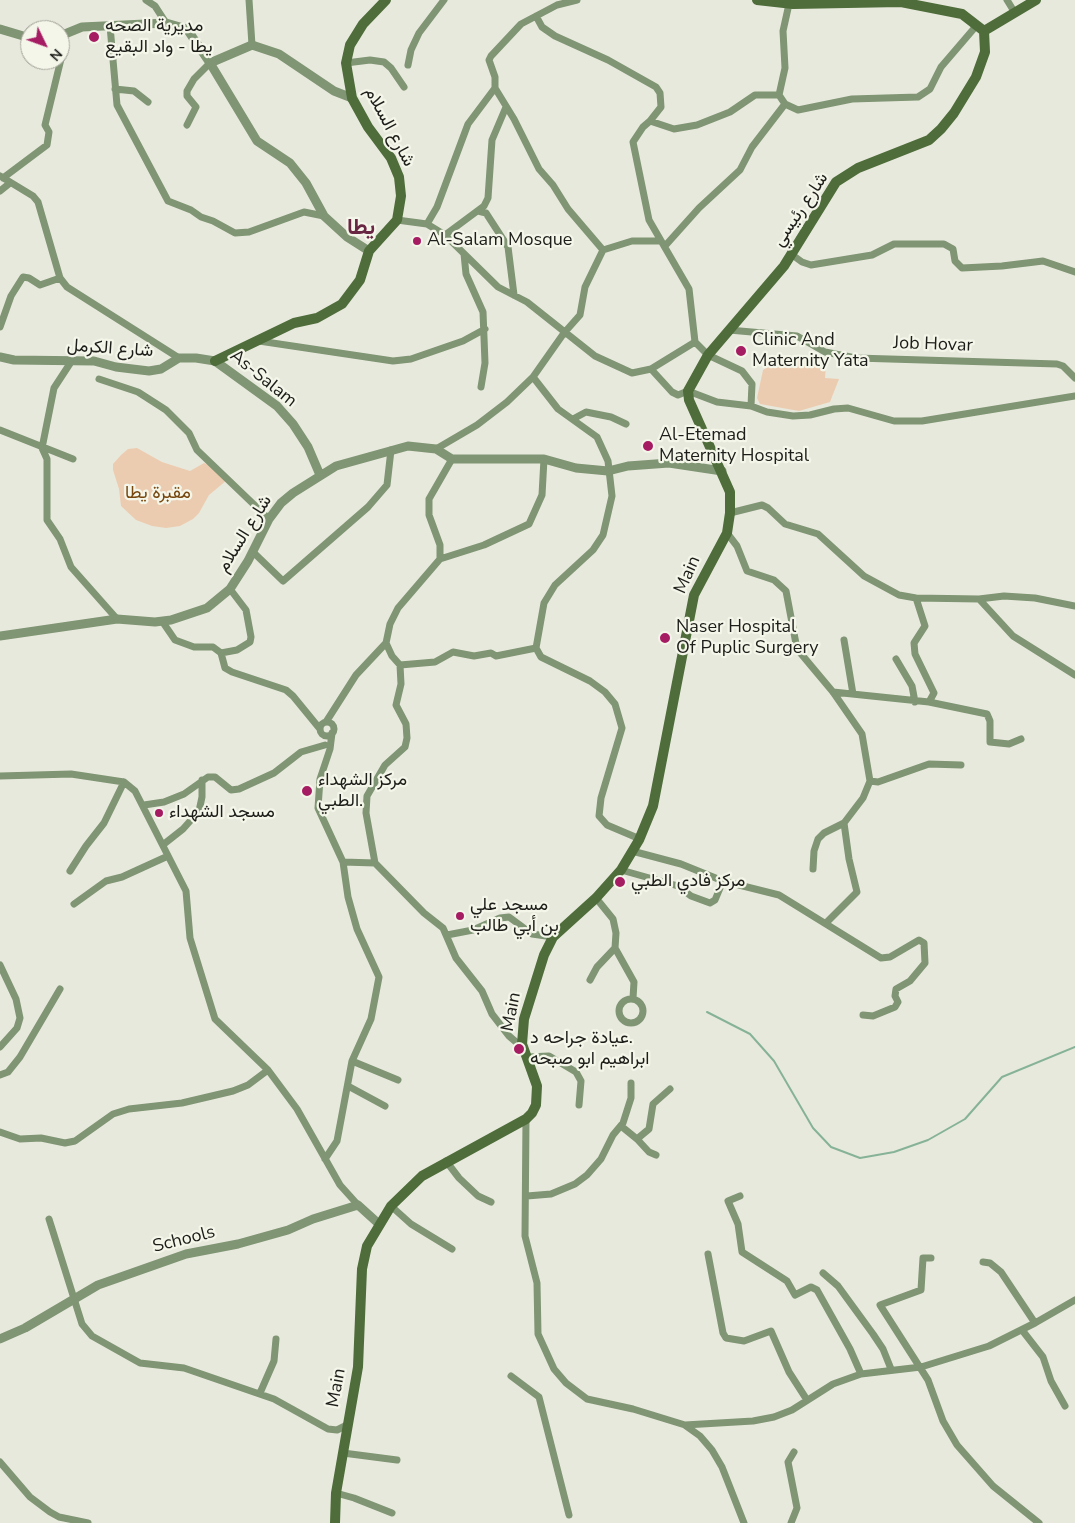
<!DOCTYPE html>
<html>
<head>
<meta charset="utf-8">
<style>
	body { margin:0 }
	#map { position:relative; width:1075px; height:1523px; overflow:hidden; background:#e8e9dd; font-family:"Nunito Sans",sans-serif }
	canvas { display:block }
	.north { position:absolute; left:20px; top:20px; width:50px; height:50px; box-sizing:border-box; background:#f5f6ea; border:1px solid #9f9f96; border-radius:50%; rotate:132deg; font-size:14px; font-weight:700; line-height:20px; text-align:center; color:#1d1d19 }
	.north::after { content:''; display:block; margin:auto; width:18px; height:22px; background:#a61c63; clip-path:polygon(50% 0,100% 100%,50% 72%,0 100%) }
</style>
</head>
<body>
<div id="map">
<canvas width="1075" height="1523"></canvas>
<div class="north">N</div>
</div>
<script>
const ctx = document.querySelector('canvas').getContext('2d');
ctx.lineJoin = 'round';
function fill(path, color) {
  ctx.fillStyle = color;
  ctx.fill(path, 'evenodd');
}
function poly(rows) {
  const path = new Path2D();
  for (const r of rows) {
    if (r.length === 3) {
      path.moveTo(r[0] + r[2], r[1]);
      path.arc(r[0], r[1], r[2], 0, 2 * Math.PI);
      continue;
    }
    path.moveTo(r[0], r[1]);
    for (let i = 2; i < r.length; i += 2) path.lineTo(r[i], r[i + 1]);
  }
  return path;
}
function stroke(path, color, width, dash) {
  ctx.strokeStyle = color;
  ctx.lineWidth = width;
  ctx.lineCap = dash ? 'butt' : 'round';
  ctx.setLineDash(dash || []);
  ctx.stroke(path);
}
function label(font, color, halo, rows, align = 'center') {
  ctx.font = font + ' "Nunito Sans",Vazirmatn,sans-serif';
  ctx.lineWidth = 4.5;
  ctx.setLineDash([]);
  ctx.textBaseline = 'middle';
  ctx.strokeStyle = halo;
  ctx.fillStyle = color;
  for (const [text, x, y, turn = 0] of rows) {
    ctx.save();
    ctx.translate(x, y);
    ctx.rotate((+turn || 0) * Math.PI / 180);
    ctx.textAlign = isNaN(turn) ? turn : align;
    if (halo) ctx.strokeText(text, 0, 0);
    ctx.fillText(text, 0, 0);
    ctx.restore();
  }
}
fill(poly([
	[790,358,826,365,825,378,839,379,830,402,799,411,760,404,757,398,763,370,773,363],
	[137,448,162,462,190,471,204,463,211,466,227,480,209,495,199,513,193,519,180,526,166,528,152,526,136,520,121,506,119,489,113,470,113,464,121,455,128,449]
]), '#ecccb0');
stroke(poly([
	[707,1012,750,1034,774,1061,813,1128,831,1147,860,1158,894,1152,928,1140,965,1119,1002,1077,1075,1047]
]), '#86b397', 2);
stroke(poly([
	[146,0,155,6,166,23],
	[249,0,252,45],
	[1007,0,1015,13],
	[789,4,783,31,785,68,779,95,785,104,798,110,852,99,918,97,930,89,941,67,977,25],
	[536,16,542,27,555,36,608,60,656,87,660,93,661,107,650,121],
	[110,26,117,105,168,201,191,210,201,217,213,221,235,233,249,232,304,212,324,216],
	[346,63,370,60,384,62,391,68,404,87],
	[408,65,411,50,419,33,444,0],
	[495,88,514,119,539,169,553,185,568,209,603,250,632,241,661,241],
	[115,89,134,91,148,102],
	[779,95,755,95,730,112,697,125,674,129,650,121,643,127,633,142,649,220,689,289,695,342,708,355,742,371,752,384,751,406,767,412,793,416,810,415,834,409,848,408,894,421,922,421,1075,396],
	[187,125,196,107,187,96,187,91,194,79,210,63],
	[0,176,33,196,38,202,60,278,67,287,179,358],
	[3,178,47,145,49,132,45,125,62,55,62,36],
	[0,191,10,183],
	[478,211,486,213,508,247,514,295],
	[397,220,427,224,445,235,498,287,527,302,595,356,632,373,651,369,695,342],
	[427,224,437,207,468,124,495,88,495,77,489,60,491,56,521,24,557,5,577,0],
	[445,235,484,206,488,198,492,140,506,107],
	[665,246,699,208,740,170,752,147,785,104],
	[464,254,466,274,483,312,485,363,481,387],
	[791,254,802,262,811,265,872,255,894,244,944,244,953,249,955,261,962,268,1002,266,1043,261,1075,272],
	[0,327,11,296,23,277,29,278,40,285,60,278],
	[729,330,797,336,825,352,856,358,1057,364,1063,366,1075,378],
	[259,341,393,361,411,359,463,341,485,329],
	[71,362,54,388,42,448,47,459,47,520,60,539,71,567,117,619],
	[651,369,672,392,678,395,688,391,717,402,751,406],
	[533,377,564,333,580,315,585,287,603,250],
	[99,379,138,392,166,410,189,433,197,450,269,519],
	[573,419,586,412,611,417,626,424],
	[0,430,73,459],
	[436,449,477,425,507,402,533,377,558,409,597,437,608,461,612,496,603,535,593,550,555,585,544,603,536,648,541,657,590,681,605,692,615,704,622,728,601,798,599,816,607,825,640,839],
	[730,513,762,505,768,508,785,524,818,534,864,576,899,595,916,598,979,599,1013,636,1075,675],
	[727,533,737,546,747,571,774,580,786,591,797,649,833,692,862,734,870,781,863,798,844,823,824,833,818,839,814,851,813,869],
	[253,552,283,581,368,507,387,485,391,450],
	[440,559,440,545,429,515,429,499,452,459],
	[979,599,1004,596,1035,598,1075,606],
	[162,621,175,640,194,647,213,647,221,653,225,668,232,672,286,690,293,696,320,729],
	[844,640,853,694],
	[386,643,392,656,400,665,435,662,453,652,474,656,491,653,496,656,536,648],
	[221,653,237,650,250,642,251,637,246,610,230,589],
	[896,659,912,686,915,702],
	[400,665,401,684,396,705,406,724,407,738,405,747,385,765,367,796,366,813,375,863,424,913,443,928,456,958,482,991,492,1014,509,1036,516,1042,522,1044],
	[833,692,929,702,934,693,915,654,914,643,925,626,916,598],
	[929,702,987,714,990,721,990,742,1009,744,1021,739],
	[326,722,356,675,386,643,390,624,398,608,440,559,484,545,529,524,542,495,544,459],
	[327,729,7],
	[0,776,71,774,124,782,135,791,186,891,190,938,215,1019,268,1070,297,1109,340,1185,358,1205],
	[870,781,878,782,929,764,961,765],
	[144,805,164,802,184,794,208,777,215,777,231,790,239,789,274,773,301,752,325,745],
	[164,844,183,829,199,811,202,797,202,780],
	[632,851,681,864,723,881,779,895,881,958,890,957,919,940,924,943,925,963,910,981,896,989,895,996,898,1002,895,1007,873,1016,863,1015],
	[343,862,375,863],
	[621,870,678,886,691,896,710,903,715,900,723,881],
	[70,871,86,846,104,823,124,782],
	[596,898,613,919,616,933,615,948,634,982,633,998],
	[74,904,106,881,122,877,168,856],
	[826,923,857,892,849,859,844,823],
	[447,935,473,930,500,918,509,917,532,934,553,937],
	[0,965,16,999,20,1018,17,1028,0,1047],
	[590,980,597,967,615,948],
	[631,1011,12],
	[528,1057,549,1056,576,1072,581,1081,579,1105],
	[352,1061,398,1080],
	[0,1075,8,1072,20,1057,60,989],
	[348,1086,385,1106],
	[526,1119,525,1236,537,1283,538,1334,554,1369,566,1383,587,1399,633,1409,685,1425,753,1421,774,1417,792,1410,833,1384,861,1374,921,1367,989,1346,1035,1323,1075,1300],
	[621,1126,637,1139,649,1152,656,1155],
	[0,1132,20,1139,41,1138,65,1143,75,1141,113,1114,129,1109,182,1103,233,1091,248,1085,268,1070],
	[637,1139,649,1129,653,1104,670,1089],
	[325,1159,337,1141,352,1061,371,1019,379,977,357,929,348,897,343,862,318,808,320,779,330,749,332,733],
	[446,1161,459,1178,478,1196,491,1202],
	[527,1196,551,1194,575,1184,587,1175,601,1159,613,1135,623,1123,631,1098,631,1083],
	[740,1196,728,1201,738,1224,742,1252,787,1281,795,1295,811,1287,817,1290,850,1349,861,1374],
	[391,1206,411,1224,452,1249],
	[49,1219,82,1324,92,1336,140,1363,184,1368,274,1399,328,1429,337,1430,347,1425],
	[708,1254,723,1333,726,1338,744,1341,771,1331,789,1372,807,1400],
	[931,1258,923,1258,921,1290,880,1305,928,1380,943,1421,957,1445,993,1486,1039,1523],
	[983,1262,990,1263,1001,1272,1035,1323],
	[823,1273,838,1286,873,1334,883,1349,891,1369],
	[1022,1330,1043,1357,1051,1381,1065,1406],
	[511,1376,539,1397,569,1515],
	[260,1393,274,1361,276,1339],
	[686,1426,700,1436,712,1450,722,1467,744,1523],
	[343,1453,397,1460],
	[0,1462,30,1497,50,1512,59,1517,88,1523],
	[336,1493,354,1498,392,1513],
	[791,1523,797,1508,788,1462,794,1452]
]), '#7f9573', 7);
stroke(poly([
	[0,29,30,38],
	[60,36,82,27,166,23,187,29,210,63,252,45,279,54,334,91,352,98],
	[210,63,257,141,290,163,306,183,324,216,347,237,369,251],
	[0,357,14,360,94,361,116,367,149,371,161,369,179,358,196,358,215,361,277,406,293,424,308,447,320,475],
	[0,636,117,619,155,622,171,620,207,608,230,589,248,561,269,519,281,503,293,493,336,466,408,446,436,449,452,459,544,459,576,468,608,471,628,466,669,463,722,471],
	[0,1339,25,1328,98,1285,186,1254,238,1244,288,1230,313,1219,358,1205,379,1224]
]), '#7f9573', 9);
stroke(poly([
	[757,0,793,4,901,2,962,14,984,31],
	[984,31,1036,0],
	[215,361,294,323,317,318,342,304,360,280,369,251,397,220,401,196,399,177,391,158,368,127,352,98,346,63,350,45,363,24,386,0],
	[335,1523,336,1493,358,1367,362,1269,367,1246,391,1206,422,1176,526,1119,532,1113,536,1105,537,1086,522,1044,524,1019,544,955,553,937,596,898,621,870,639,840,653,806,694,595,727,533,730,513,730,492,689,400,688,391,708,355,784,266,836,182,858,168,929,140,941,129,954,113,976,77,985,52,984,31]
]), '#4e6d3a', 10);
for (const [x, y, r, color] of [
	[94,37,6,"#a61c63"],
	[417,241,5,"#a61c63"],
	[741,351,6,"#a61c63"],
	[648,446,6,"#a61c63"],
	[665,638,6,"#a61c63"],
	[307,791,6,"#a61c63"],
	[159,813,5,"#a61c63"],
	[620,882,6,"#a61c63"],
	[460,916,5,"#a61c63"],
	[519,1049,6,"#a61c63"]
]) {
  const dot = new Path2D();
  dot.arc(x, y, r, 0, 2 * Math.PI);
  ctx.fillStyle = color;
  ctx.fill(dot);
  stroke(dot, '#f5f6ea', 2);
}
label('18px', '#1d1d19', '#f5f6ea', [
	["مديرية الصحه",105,27],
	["يطا - واد البقيع",105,48],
	["Al-Salam Mosque",427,241],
	["Clinic And",752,341],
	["Maternity Yata",752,362],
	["Al-Etemad",659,436],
	["Maternity Hospital",659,457],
	["Naser Hospital",676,628],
	["Of Puplic Surgery",676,649],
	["مركز الشهداء",318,781],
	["الطبي.",318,802],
	["مسجد الشهداء",169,813],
	["مركز فادي الطبي",631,882],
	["مسجد علي",470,906],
	["بن أبي طالب",470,927],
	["عيادة جراحه د.",530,1039],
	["ابراهيم ابو صبحه",530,1060]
], 'left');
label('18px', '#1d1d19', '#f5f6ea', [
	["شارع السلام",389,127,62],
	["شارع رئيسي",801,210,-56],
	["Job Hovar",933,345,2],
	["شارع الكرمل",110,349,4],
	["As-Salam",263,379,39],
	["شارع السلام",245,534,-58],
	["Main",688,575,-66],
	["Main",512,1012,-79],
	["Schools",184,1240,-14],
	["Main",337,1388,-80]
]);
label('18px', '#77470e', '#f5f6ea', [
	["مقبرة يطا",158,494]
]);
label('bold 22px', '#692744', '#f5f6ea', [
	["يطا",361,229]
]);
</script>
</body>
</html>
